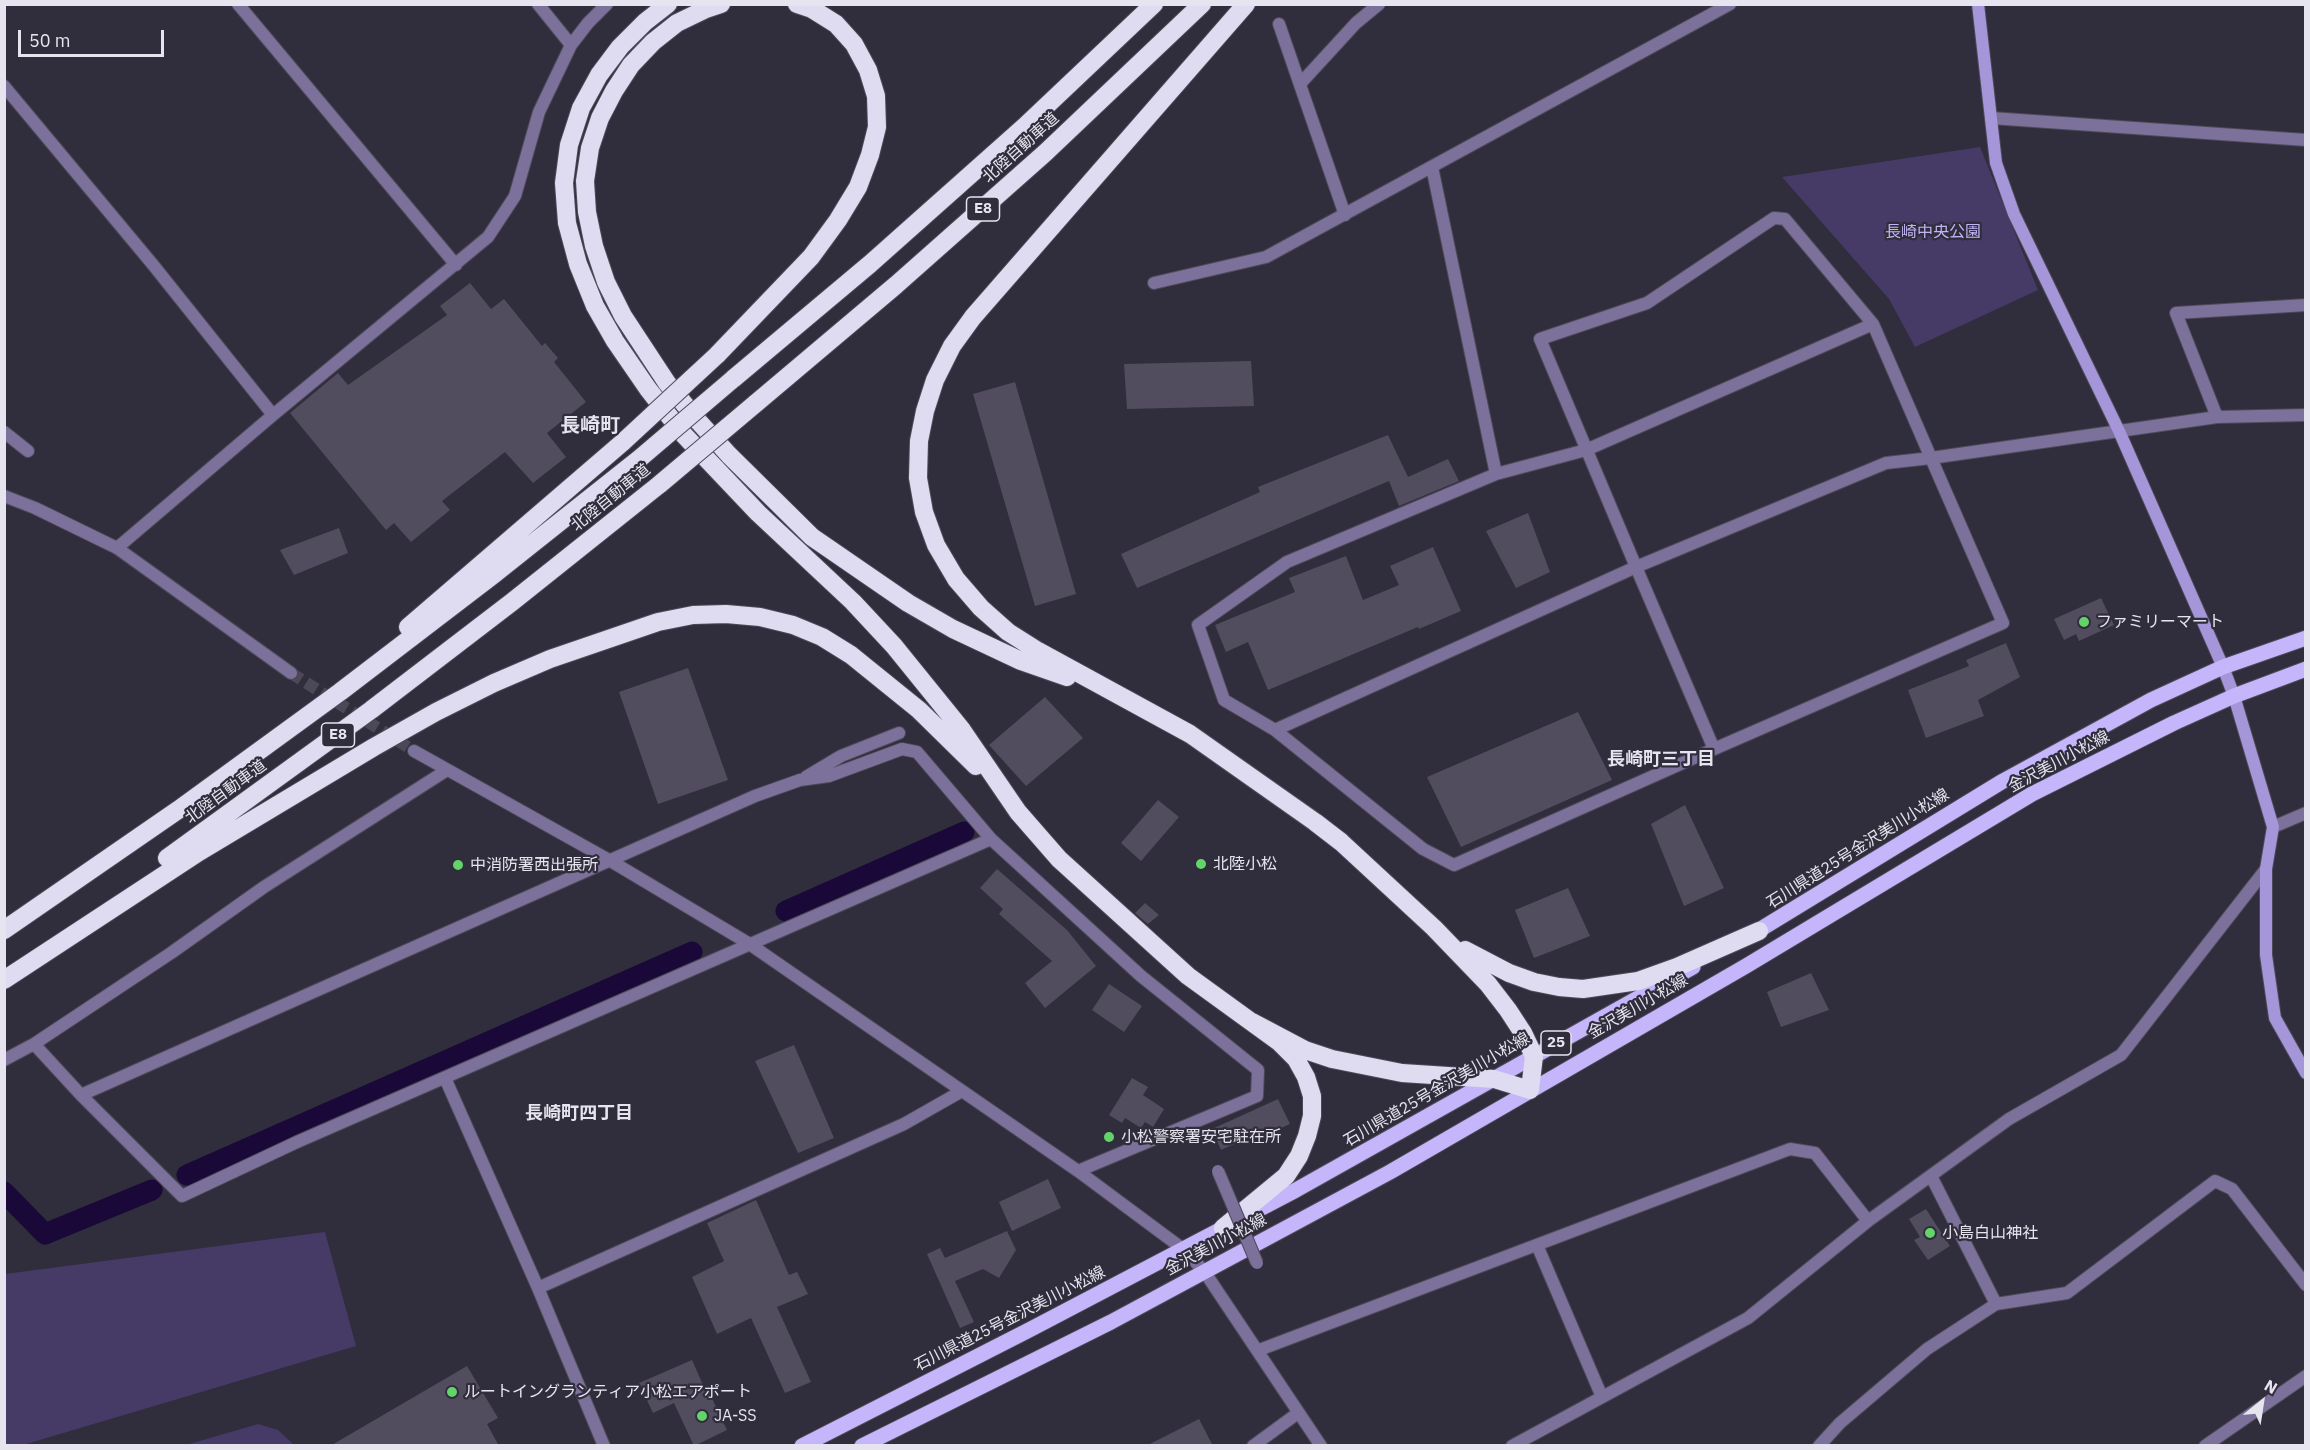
<!DOCTYPE html>
<html>
<head>
<meta charset="utf-8">
<style>
	body { margin:0 }
	#map { position:relative; width:2310px; height:1450px; overflow:hidden; background:#302d3c; font-family:"IBM Plex Sans",sans-serif }
	canvas { display:block }
	.frame { position:absolute; inset:0; border:6px solid #e6e4ee; pointer-events:none }
	.north { position:absolute; left:2232px; top:1372px; width:60px; height:60px; -webkit-text-stroke:4px #302d3c; paint-order:stroke; rotate:30deg; font-size:16px; font-weight:700; line-height:24px; text-align:center; color:#e6e4ee }
	.north::after { content:''; display:block; margin:auto; width:21px; height:27px; background:#e6e4ee; clip-path:polygon(50% 0,100% 100%,50% 72%,0 100%) }
	.scale { position:absolute; left:18px; top:30px; width:146px; height:27px; box-sizing:border-box; border:3px solid #e6e4ee; border-top:0; padding-left:8px; font-size:18px; line-height:21px; white-space:nowrap; color:#e6e4ee; -webkit-text-stroke:4px #302d3c; paint-order:stroke }
</style>
</head>
<body>
<div id="map">
<canvas width="2310" height="1450"></canvas>
<div class="frame"></div>
<div class="north">N</div>
<div class="scale">50 m</div>
</div>
<script>
const ctx = document.querySelector('canvas').getContext('2d');
ctx.lineJoin = 'round';
function fill(path, color) {
  ctx.fillStyle = color;
  ctx.fill(path, 'evenodd');
}
function poly(rows) {
  const path = new Path2D();
  for (const r of rows) {
    path.moveTo(r[0], r[1]);
    for (let i = 2; i < r.length; i += 2) path.lineTo(r[i], r[i + 1]);
  }
  return path;
}
function stroke(path, color, width, dash) {
  ctx.strokeStyle = color;
  ctx.lineWidth = width;
  ctx.lineCap = dash ? 'butt' : 'round';
  ctx.setLineDash(dash || []);
  ctx.stroke(path);
}
function label(font, color, halo, rows, align = 'center') {
  ctx.font = font + ' "IBM Plex Sans","Noto Sans JP",sans-serif';
  ctx.lineWidth = 4.5;
  ctx.setLineDash([]);
  ctx.textBaseline = 'middle';
  ctx.strokeStyle = halo;
  ctx.fillStyle = color;
  for (const [text, x, y, turn = 0] of rows) {
    ctx.save();
    ctx.translate(x, y);
    ctx.rotate((+turn || 0) * Math.PI / 180);
    ctx.textAlign = isNaN(turn) ? turn : align;
    if (halo) ctx.strokeText(text, 0, 0);
    ctx.fillText(text, 0, 0);
    ctx.restore();
  }
}
fill(poly([
	[1980,147,2038,290,1915,347,1889,299,1782,177],
	[325,1232,356,1346,23,1445,5,1445,5,1274],
	[258,1424,278,1430,294,1445,186,1445]
]), '#463a67');
stroke(poly([
	[786,911,964,832],
	[187,1175,692,952],
	[4,1192,45,1234,152,1190]
]), '#1a0938', 21);
fill(poly([
	[470,283,491,309,504,299,542,346,545,343,558,358,554,362,586,402,547,433,566,457,533,483,505,452,442,501,450,510,411,542,394,523,386,530,290,413,338,373,348,385,447,315,440,306],
	[1251,361,1254,406,1127,409,1124,364],
	[1015,382,1076,594,1035,606,973,394],
	[1388,435,1408,477,1448,459,1459,481,1399,506,1389,481,1137,588,1121,554,1260,492,1258,487],
	[1528,513,1550,572,1516,588,1486,531],
	[339,528,348,553,294,575,280,550],
	[1433,547,1461,611,1419,629,1418,627,1268,690,1248,642,1226,652,1215,625,1295,592,1289,578,1346,556,1363,600,1399,585,1390,566],
	[2101,598,2114,625,2079,641,2076,634,2064,640,2054,619],
	[2006,643,2020,677,1978,700,1984,716,1926,738,1908,690,1969,666,1966,660],
	[688,668,728,780,658,804,619,692],
	[1045,697,1083,738,1026,786,989,745],
	[1578,712,1612,780,1461,847,1427,777],
	[1158,800,1179,817,1141,861,1121,843],
	[1685,805,1724,888,1684,906,1651,824],
	[997,869,1067,930,1096,966,1045,1008,1025,983,1052,961,999,914,1003,909,980,888],
	[1568,888,1590,936,1534,958,1515,910],
	[1145,903,1159,915,1148,924,1135,913],
	[1811,973,1829,1010,1781,1027,1767,992],
	[1109,984,1142,1006,1124,1032,1092,1010],
	[794,1045,834,1138,798,1153,755,1061],
	[1132,1078,1148,1087,1143,1095,1164,1109,1153,1127,1145,1122,1141,1128,1125,1118,1122,1123,1109,1115],
	[1278,1099,1290,1124,1245,1144,1243,1140,1221,1150,1212,1129],
	[1048,1179,1061,1208,1012,1231,999,1202],
	[756,1200,789,1275,797,1272,808,1294,777,1307,811,1382,785,1393,751,1318,717,1334,692,1277,724,1261,707,1223],
	[1926,1209,1950,1246,1928,1260,1914,1240,1920,1237,1909,1219],
	[1007,1231,1016,1250,999,1278,983,1269,955,1281,974,1322,960,1328,927,1254,940,1248,945,1258],
	[692,1360,707,1394,709,1392,727,1430,694,1446,674,1403,653,1413,639,1383],
	[467,1366,498,1418,487,1424,499,1446,330,1446],
	[1199,1419,1213,1446,1146,1446]
]), '#514d5e');
stroke(poly([
	[291,673,414,751]
]), '#4b4857', 12, [12, 6]);
const street = poly([
	[238,4,456,265],
	[538,4,571,45],
	[1279,24,1345,215],
	[1300,84,1356,23,1379,4],
	[4,86,154,266,273,415],
	[1991,118,2306,140],
	[1432,167,1496,474],
	[1154,283,1266,257,1730,4],
	[2217,417,2176,313,2306,305],
	[4,432,28,451],
	[4,496,35,508,117,548,273,415,488,237,515,196,539,112,571,45,588,23,607,4],
	[117,548,291,673],
	[1275,730,1224,700,1198,625,1287,562,1496,474,1586,450,1873,324],
	[1714,749,1636,567,1540,339,1647,303,1774,218,1785,219,1873,324,1931,458,2003,623,1714,749,1454,865,1423,849,1275,730,1636,567,1886,463,1931,458,2217,417,2306,415],
	[414,751,609,860,748,943,1078,1171,1183,1249,1204,1271,1321,1446],
	[806,777,841,756,899,733],
	[2273,827,2306,813],
	[34,1044,81,1095,182,1196,297,1142,991,839],
	[4,1060,34,1044,171,953,264,887,447,770],
	[445,1078,538,1288,604,1446],
	[81,1095,755,796,800,780,829,776,902,749,917,752,991,839,1141,976,1258,1070,1257,1096,1078,1171],
	[1931,1176,1996,1304],
	[1537,1245,1602,1397],
	[538,1288,904,1124,962,1091],
	[1259,1350,1790,1149,1815,1153,1868,1221],
	[1253,1446,1298,1413],
	[1512,1446,1748,1318,1868,1221,2009,1119,2121,1055,2266,869],
	[1819,1446,1840,1423,1927,1349,1996,1304,2067,1293,2215,1181,2232,1189,2306,1285],
	[2205,1446,2306,1376]
]);
const secondary = poly([
	[1978,4,1996,163,2014,214,2119,431,2223,667,2234,696,2273,827,2266,869,2266,955,2275,1018,2306,1073]
]);
const primary = poly([
	[1751,935,2003,781,2151,700,2223,667,2306,638],
	[802,1446,1031,1329,1296,1190,1693,967],
	[862,1446,1111,1322,1390,1172,1746,966,2032,794,2174,723,2234,696,2306,669]
]);
const highway = poly([
	[668,4,645,22,620,47,599,75,581,108,569,145,564,183,567,223,578,264,595,306,615,341,648,389,684,435,758,513,853,602,894,646,962,730,1018,812,1059,859,1188,976,1279,1042,1296,1059,1306,1077,1312,1096,1312,1116,1307,1136,1299,1156,1286,1176,1223,1228],
	[721,4,706,9,677,23,653,42,631,65,614,91,600,118,590,148,585,181,587,212,594,246,606,282,623,316,667,383,699,422,729,455,812,537,908,603,953,629,1021,661,1067,677],
	[1246,4,973,317,952,346,935,380,925,411,919,441,918,478,924,512,936,545,956,579,981,608,1008,632,1038,651,1190,734,1315,822,1341,842,1434,928,1488,984,1508,1010,1523,1033,1534,1056,1530,1090,1494,1079,1402,1073,1332,1059,1305,1050,1252,1022],
	[717,355,811,257,838,220,858,187,870,155,877,127,876,96,868,70,854,44,836,24,812,9,797,4],
	[733,379,870,264,1024,127,1154,4],
	[755,404,896,285,1045,153,1202,4],
	[408,627,623,442],
	[167,858,371,710,512,602,660,484],
	[4,930,178,810,340,692,493,575,639,459],
	[1465,950,1509,973,1534,982,1559,987,1583,989,1638,981,1677,967,1759,931],
	[4,980,199,852,374,747,436,712,494,683,550,659,658,622,693,615,726,614,760,617,793,625,822,637,851,655,919,710,976,766]
]);
stroke(street, '#4d4a58', 14);
stroke(secondary, '#4d4a58', 14);
stroke(primary, '#4d4a58', 17);
stroke(highway, '#4d4a58', 20);
stroke(street, '#7b719b', 12);
stroke(secondary, '#a595d9', 12);
stroke(primary, '#c5b5fb', 15);
stroke(highway, '#dfdbf0', 18);
const streetBridge = poly([
	[1218,1171,1257,1263]
]);
const highwayBridge = poly([
	[623,442,717,355],
	[639,459,733,379],
	[660,484,755,404]
]);
stroke(streetBridge, '#4d4a58', 14, []);
stroke(highwayBridge, '#4d4a58', 20, []);
stroke(streetBridge, '#7b719b', 12);
stroke(highwayBridge, '#dfdbf0', 18);
for (const [x, y, r, color] of [
	[2084,622,6,"#62d469"],
	[1201,864,6,"#62d469"],
	[458,865,6,"#62d469"],
	[1109,1137,6,"#62d469"],
	[1930,1233,6,"#62d469"],
	[452,1392,6,"#62d469"],
	[702,1416,6,"#62d469"]
]) {
  const dot = new Path2D();
  dot.arc(x, y, r, 0, 2 * Math.PI);
  ctx.fillStyle = color;
  ctx.fill(dot);
  stroke(dot, '#302d3c', 2);
}
for (const [x, y, w] of [
	[983,209,33],
	[338,735,33],
	[1556,1043,30]
]) {
  const box = new Path2D();
  box.roundRect(x - w / 2, y - 12, w, 24, 4.5);
  ctx.fillStyle = '#302d3c';
  ctx.fill(box);
  stroke(box, '#e6e4ee', 1.5);
}
label('bold 15px', '#e6e4ee', null, [
	["E8",983,209],
	["E8",338,735],
	["25",1556,1043]
]);
label('16px', '#e6e4ee', '#302d3c', [
	["北陸自動車道",1021,148,-42],
	["北陸自動車道",611,498,-39],
	["金沢美川小松線",2059,762,-28],
	["北陸自動車道",226,792,-36],
	["石川県道25号金沢美川小松線",1858,849,-32],
	["金沢美川小松線",1638,1007,-30],
	["石川県道25号金沢美川小松線",1437,1090,-30],
	["金沢美川小松線",1216,1245,-28],
	["石川県道25号金沢美川小松線",1010,1319,-27]
]);
label('16px', '#c2b3f4', '#302d3c', [
	["長崎中央公園",1933,232]
]);
label('16px', '#e6e4ee', '#302d3c', [
	["ファミリーマート",2096,622],
	["北陸小松",1213,864],
	["中消防署西出張所",470,865],
	["小松警察署安宅駐在所",1121,1137],
	["小島白山神社",1942,1233],
	["ルートイングランティア小松エアポート",464,1392],
	["JA-SS",714,1416]
], 'left');
label('bold 18px', '#e6e4ee', '#302d3c', [
	["長崎町三丁目",1661,760],
	["長崎町四丁目",579,1114]
]);
label('bold 20px', '#e6e4ee', '#302d3c', [
	["長崎町",590,426]
]);
</script>
</body>
</html>
